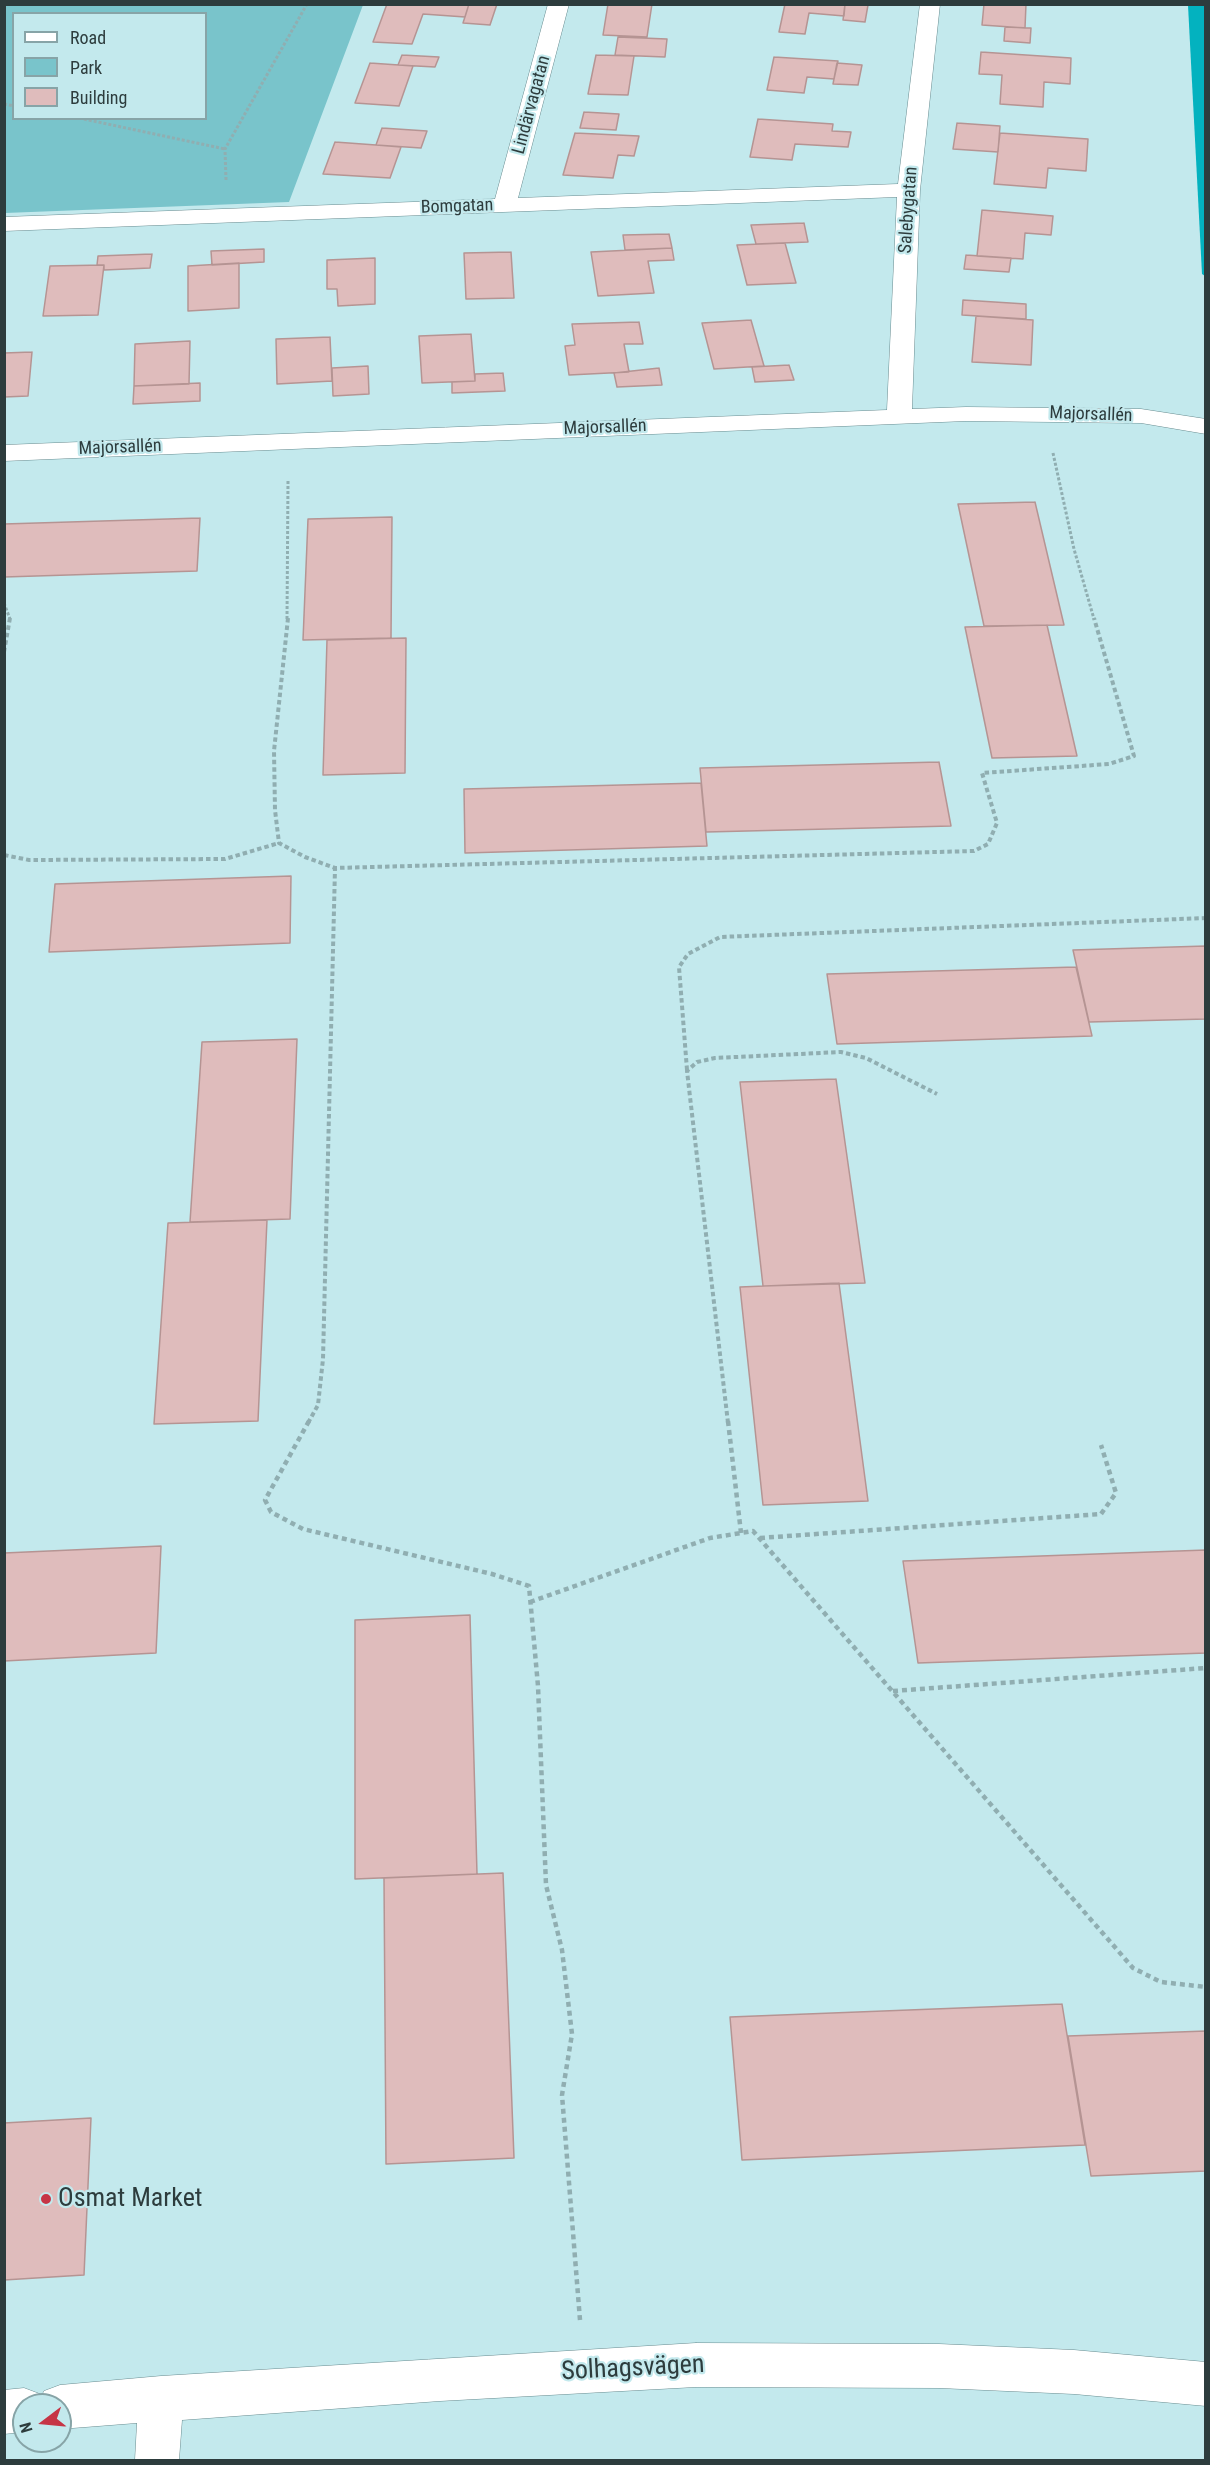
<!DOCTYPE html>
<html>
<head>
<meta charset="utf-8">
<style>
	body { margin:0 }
	#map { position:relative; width:1210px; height:2465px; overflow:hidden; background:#c3e9ed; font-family:"Roboto Condensed",sans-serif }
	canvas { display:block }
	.frame { position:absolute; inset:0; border:6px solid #2d3c3d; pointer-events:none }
	.legend { position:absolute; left:12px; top:12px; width:195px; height:108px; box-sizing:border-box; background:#c3e9ed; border:2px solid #87a4a7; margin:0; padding:8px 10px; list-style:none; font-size:18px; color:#2d3c3d }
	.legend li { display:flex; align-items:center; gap:12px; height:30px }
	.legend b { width:30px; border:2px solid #87a4a7 }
	.north { position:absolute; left:12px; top:2393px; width:60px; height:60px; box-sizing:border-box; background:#c3e9ed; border:2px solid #87a4a7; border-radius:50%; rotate:254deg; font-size:16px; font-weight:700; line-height:24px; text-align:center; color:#2d3c3d }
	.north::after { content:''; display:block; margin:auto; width:21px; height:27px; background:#c63546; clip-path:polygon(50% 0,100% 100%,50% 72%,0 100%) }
</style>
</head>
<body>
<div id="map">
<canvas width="1210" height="2465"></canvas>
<div class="frame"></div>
<ul class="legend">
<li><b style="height:8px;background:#fff"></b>Road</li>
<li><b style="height:16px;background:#79c4cb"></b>Park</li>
<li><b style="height:16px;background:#dfbcbc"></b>Building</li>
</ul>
<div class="north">N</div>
</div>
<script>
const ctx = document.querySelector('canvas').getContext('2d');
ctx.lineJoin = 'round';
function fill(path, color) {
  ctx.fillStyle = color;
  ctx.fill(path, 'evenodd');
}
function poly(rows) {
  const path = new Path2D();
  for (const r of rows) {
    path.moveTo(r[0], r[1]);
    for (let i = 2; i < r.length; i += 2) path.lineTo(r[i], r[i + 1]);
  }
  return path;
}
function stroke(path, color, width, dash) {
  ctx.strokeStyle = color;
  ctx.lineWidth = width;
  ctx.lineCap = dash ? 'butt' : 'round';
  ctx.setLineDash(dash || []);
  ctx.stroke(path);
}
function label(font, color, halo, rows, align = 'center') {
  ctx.font = font + ' "Roboto Condensed",sans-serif';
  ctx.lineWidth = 4.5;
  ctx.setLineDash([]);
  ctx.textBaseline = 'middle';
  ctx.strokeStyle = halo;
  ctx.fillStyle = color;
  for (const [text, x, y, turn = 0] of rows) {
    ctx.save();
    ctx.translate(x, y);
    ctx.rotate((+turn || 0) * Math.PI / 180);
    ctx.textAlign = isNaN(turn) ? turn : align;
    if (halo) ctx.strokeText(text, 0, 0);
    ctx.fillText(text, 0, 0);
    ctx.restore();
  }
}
fill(poly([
	[4,5,5,4,363,5,289,202,5,213],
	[14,14,206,14,206,118,14,118]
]), '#79c4cb');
fill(poly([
	[1188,5,1205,5,1205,276,1202,274]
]), '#03b2bf');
const building = poly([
	[387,4,469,4,465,17,423,14,412,44,373,42,387,4],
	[469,4,497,4,490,25,463,23,469,4],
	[608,4,652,4,647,37,603,35,608,4],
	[785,4,845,4,844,16,809,13,805,34,779,32,785,4],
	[845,4,868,5,865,22,843,20,845,4],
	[984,4,1026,4,1025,28,982,25,984,4],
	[1005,27,1031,28,1030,43,1004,41,1005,27],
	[618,37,667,39,665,57,615,55,618,37],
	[981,52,1071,58,1070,84,1044,82,1043,107,1000,104,1002,75,979,74,981,52],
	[402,55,439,57,435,67,398,65,402,55],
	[596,55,634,56,628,95,588,94,596,55],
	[774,57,838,61,834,79,807,77,804,93,767,90,774,57],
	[370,63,413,66,399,106,355,103,370,63],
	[837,63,862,65,858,85,833,84,837,63],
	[584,112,619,114,616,130,580,128,584,112],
	[758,119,833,124,832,131,851,132,848,147,795,144,792,160,750,157,758,119],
	[957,123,1000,126,998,152,953,149,957,123],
	[382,128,427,131,421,148,376,145,382,128],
	[575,133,639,136,634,156,618,155,613,178,563,175,575,133],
	[1000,133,1088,139,1086,171,1048,168,1046,188,994,184,1000,133],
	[335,142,376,145,401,147,390,178,323,174,335,142],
	[982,210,1053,216,1051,235,1025,233,1023,259,977,256,982,210],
	[804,223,808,242,756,244,751,225,804,223],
	[669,234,672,248,625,250,623,235,669,234],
	[785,243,796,283,747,285,737,245,785,243],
	[672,248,674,260,648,261,654,293,598,296,591,252,672,248],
	[264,249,264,262,212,265,211,251,264,249],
	[511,252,514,298,466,299,464,253,511,252],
	[152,254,150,268,104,270,104,265,97,265,98,256,152,254],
	[966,255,1011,258,1009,272,964,269,966,255],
	[375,258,375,304,338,306,337,289,327,289,327,260,375,258],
	[239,263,239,308,188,311,188,266,239,263],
	[104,265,98,315,43,316,50,266,104,265],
	[963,300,1026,304,1026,319,962,315,963,300],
	[976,316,1033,320,1031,365,972,362,976,316],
	[751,320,764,366,714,369,702,323,751,320],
	[639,322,643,344,624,344,629,372,569,375,565,346,575,345,572,324,639,322],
	[471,334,475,381,422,383,419,336,471,334],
	[330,337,332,381,277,384,276,339,330,337],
	[190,341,189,384,134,386,135,344,190,341],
	[32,352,28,396,4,397,4,353,32,352],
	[789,365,794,380,755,382,752,367,789,365],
	[368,366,369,394,333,396,332,368,368,366],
	[659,368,662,385,617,387,614,373,659,368],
	[503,373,505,391,452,393,452,382,475,381,475,374,503,373],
	[200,383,200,401,133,404,134,386,200,383],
	[1035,502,1064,625,984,626,958,504,1035,502],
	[392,517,391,638,303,640,308,519,392,517],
	[200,518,197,571,4,577,4,524,200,518],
	[1047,625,1077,756,992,758,965,627,1047,625],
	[406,638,405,773,323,775,327,640,406,638],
	[939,762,951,826,706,832,700,768,939,762],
	[701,783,707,846,465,853,464,789,701,783],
	[291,876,290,943,49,952,55,884,291,876],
	[1206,946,1206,1019,1089,1022,1073,950,1206,946],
	[1076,967,1092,1036,837,1044,827,974,1076,967],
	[297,1039,290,1219,190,1222,202,1042,297,1039],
	[836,1079,865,1283,763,1286,740,1082,836,1079],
	[267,1220,258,1421,154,1424,168,1223,267,1220],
	[839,1283,868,1501,763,1505,740,1287,839,1283],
	[161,1546,156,1653,4,1661,4,1553,161,1546],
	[1206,1550,1206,1653,918,1663,903,1561,1206,1550],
	[470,1615,477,1874,355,1879,355,1620,470,1615],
	[503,1873,514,2158,386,2164,384,1878,503,1873],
	[1062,2004,1085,2145,742,2160,730,2017,1062,2004],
	[1206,2031,1206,2171,1091,2176,1068,2036,1206,2031],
	[91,2118,84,2275,4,2280,4,2123,91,2118]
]);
fill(building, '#dfbcbc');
stroke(building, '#b59493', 1.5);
const minor = poly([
	[548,4,569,4,518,198,898,184,920,4,940,4,920,190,912,409,966,407,1141,409,1206,419,1206,434,1141,423,966,421,4,461,4,445,887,410,897,197,4,231,4,217,495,199,548,4],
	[696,2343,939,2344,1074,2350,1206,2362,1206,2406,1074,2394,939,2388,696,2387,440,2401,182,2420,179,2460,135,2460,137,2423,60,2429,60,2405,24,2405,24,2432,4,2434,4,2390,24,2388,40,2394,41,2398,44,2391,60,2385,161,2376,696,2343]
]);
stroke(minor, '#698c90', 1);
stroke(poly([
	[4,104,14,106],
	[79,118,225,149],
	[226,180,225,149,307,4],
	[1053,453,1074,549,1094,619],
	[4,603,10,619],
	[287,619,288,481]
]), '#90aeb1', 3, [3, 2]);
stroke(poly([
	[288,618,274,751,275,810,279,843,305,857,335,868,974,851,988,844,997,823,982,773,1109,764,1134,756,1094,618],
	[4,652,10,618],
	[4,855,29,860,225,859,279,843],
	[687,1070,679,967,688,954,720,937,1206,918],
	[308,1423,318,1405,323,1359,335,868],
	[728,1423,687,1071,697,1062,715,1058,841,1052,866,1058,937,1094]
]), '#90aeb1', 4, [4.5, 3]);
stroke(poly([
	[309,1421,265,1500,271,1512,303,1529,492,1574,529,1586,538,1686,546,1885,562,1950,572,2034,562,2095,580,2320],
	[728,1421,741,1533],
	[760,1538,1101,1514,1116,1493,1101,1445],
	[530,1602,710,1538,753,1531,1133,1968,1161,1982,1206,1987],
	[893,1691,1206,1668]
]), '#90aeb1', 4.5, [5, 4]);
fill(minor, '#fff');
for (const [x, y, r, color] of [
	[46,2199,6,"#c63546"]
]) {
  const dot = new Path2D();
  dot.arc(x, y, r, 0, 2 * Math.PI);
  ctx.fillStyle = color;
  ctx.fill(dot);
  stroke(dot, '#c3e9ed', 2);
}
label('18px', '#2d3c3d', '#c3e9ed', [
	["Lindärvagatan",532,105,-75],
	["Bomgatan",457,207,-2],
	["Salebygatan",909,210,-86],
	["Majorsallén",1091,415,2],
	["Majorsallén",605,428,-2],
	["Majorsallén",120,448,-2]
]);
label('26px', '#2d3c3d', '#c3e9ed', [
	["Osmat Market",58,2199]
], 'left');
label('26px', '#2d3c3d', '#c3e9ed', [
	["Solhagsvägen",633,2369,-3]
]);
</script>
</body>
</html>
